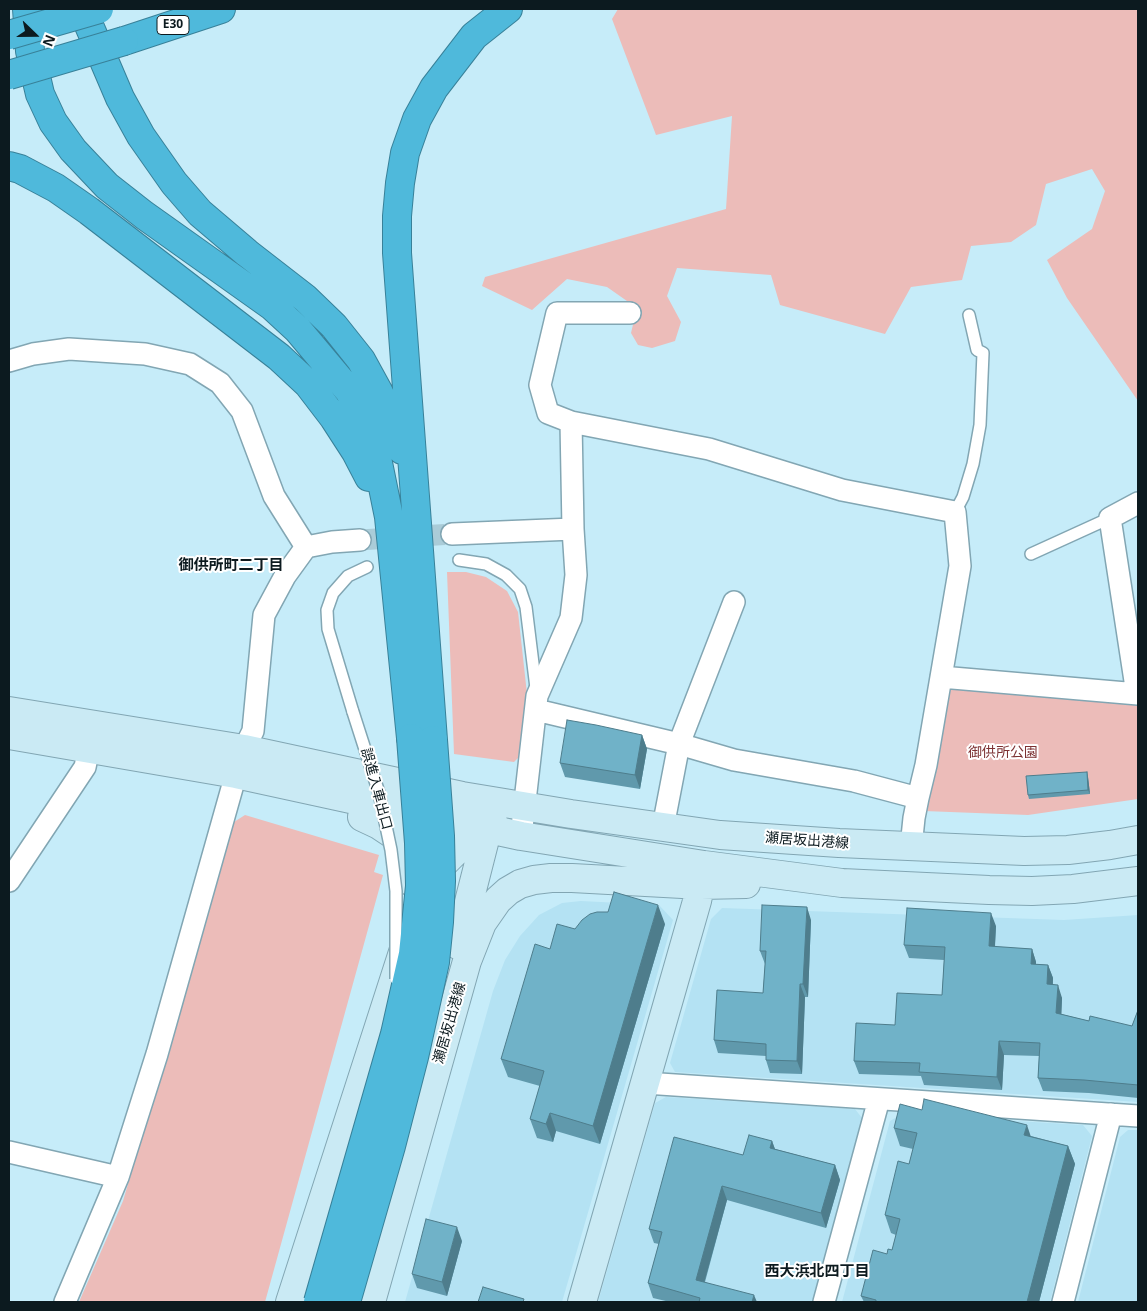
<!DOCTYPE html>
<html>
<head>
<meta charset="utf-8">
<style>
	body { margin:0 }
	#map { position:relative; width:1147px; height:1311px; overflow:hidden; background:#c6ecf9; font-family:"Noto Sans",sans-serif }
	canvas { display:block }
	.frame { position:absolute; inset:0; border:10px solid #0c1a1f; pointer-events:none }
	.north { position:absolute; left:10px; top:10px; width:50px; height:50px; -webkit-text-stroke:4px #fff; paint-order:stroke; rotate:112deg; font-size:14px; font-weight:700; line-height:20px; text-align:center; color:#0c1a1f }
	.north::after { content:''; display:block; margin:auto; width:18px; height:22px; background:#0c1a1f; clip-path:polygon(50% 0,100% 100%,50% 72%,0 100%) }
</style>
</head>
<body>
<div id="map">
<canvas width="1147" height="1311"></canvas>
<div class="frame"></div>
<div class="north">N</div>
</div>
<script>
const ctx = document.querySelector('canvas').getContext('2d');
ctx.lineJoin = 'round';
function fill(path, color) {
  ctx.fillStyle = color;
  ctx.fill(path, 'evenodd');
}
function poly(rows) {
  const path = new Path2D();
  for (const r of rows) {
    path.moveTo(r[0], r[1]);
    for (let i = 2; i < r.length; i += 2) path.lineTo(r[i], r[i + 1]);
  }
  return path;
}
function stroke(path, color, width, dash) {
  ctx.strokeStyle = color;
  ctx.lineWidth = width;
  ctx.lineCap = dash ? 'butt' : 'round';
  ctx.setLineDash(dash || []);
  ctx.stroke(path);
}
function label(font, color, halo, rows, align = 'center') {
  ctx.font = font + ' "Noto Sans","Noto Sans JP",sans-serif';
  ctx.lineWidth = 4;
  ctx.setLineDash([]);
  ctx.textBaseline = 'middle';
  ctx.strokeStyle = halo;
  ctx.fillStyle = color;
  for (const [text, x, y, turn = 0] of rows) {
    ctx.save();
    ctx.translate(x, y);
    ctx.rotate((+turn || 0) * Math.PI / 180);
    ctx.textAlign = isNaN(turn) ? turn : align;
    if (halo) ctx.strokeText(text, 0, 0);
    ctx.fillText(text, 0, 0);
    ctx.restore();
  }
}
fill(poly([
	[581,901,659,905,673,920,562,1302,405,1302,493,991,505,960,520,936,539,915,562,903],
	[722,908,1064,920,1138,915,1138,1102,675,1072,670,1063,711,919],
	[666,1097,855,1109,862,1118,812,1302,598,1302,655,1103],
	[902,1114,1083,1125,1092,1136,1050,1302,842,1302,890,1121],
	[1128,1130,1138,1130,1138,1302,1078,1302,1120,1137]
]), '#b4e2f3');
fill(poly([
	[618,9,1138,9,1138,401,1067,298,1047,260,1092,229,1105,191,1092,169,1046,184,1036,225,1011,242,971,246,962,280,911,287,885,334,780,305,771,275,677,268,667,296,681,322,675,341,652,348,638,345,631,333,637,308,607,287,567,279,532,310,482,286,485,277,726,209,732,116,656,135,612,19],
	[447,572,466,572,486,577,507,591,518,612,527,694,522,754,514,762,454,754],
	[951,688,1138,702,1138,799,1028,815,924,811],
	[245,815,379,855,374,872,383,875,265,1302,79,1302,123,1201,234,822]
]), '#ecbcb9');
stroke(poly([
	[360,540,452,534]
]), '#aaccd8', 21, [21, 11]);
const lane = poly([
	[955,512,963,497,973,464,980,425,983,353,977,350,969,315],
	[1031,554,1110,518],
	[459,560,486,564,506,575,520,589,526,607,536,688],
	[353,712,328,629,327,610,333,593,348,576,367,567]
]);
const street = poly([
	[630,313,557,313,540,385,548,413,571,422,709,449,842,490,955,512,960,566,926,765,918,798,854,781,734,760,679,744,663,827],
	[9,361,33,354,69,349,145,354,190,364,220,383,242,411,274,496,306,547],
	[452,534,573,529],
	[941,677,1138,694],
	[1137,694,1110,518,1138,503],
	[536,710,679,744,734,602],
	[521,836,537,696,571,618,576,575,573,529,571,422],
	[911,847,914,818,918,798],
	[9,881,85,767,89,748,95,736],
	[645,1083,1138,1116],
	[9,1152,118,1177],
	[65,1302,118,1177,157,1054,236,774,244,749,253,731,264,615,285,576,306,547,332,542,360,540],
	[824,1302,879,1099],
	[1063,1302,1111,1114]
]);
const secondary = poly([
	[9,711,244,749,462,796,571,814,720,835,839,843,1024,851,1068,850,1110,845,1138,840],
	[9,735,236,774,521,836,704,865,842,883,989,890,1032,891,1073,889,1138,881],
	[362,817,379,825,394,835,405,846,411,861,414,884],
	[431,882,443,864,457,850,494,824],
	[458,945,484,843,484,830,479,820],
	[290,1302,403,952],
	[371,1302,467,961,482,923,498,900,508,891,520,884,534,880,551,878,572,878,701,885,746,884],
	[582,1302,673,985,697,901,704,866]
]);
const highway = poly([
	[27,9,30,51,40,94,53,122,73,150,107,186,144,215,272,306,298,330,350,392,376,453,389,517,411,738],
	[82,9,120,98,141,136,174,183,200,213,247,253,305,298,334,326,361,360,378,391,390,415,402,450],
	[124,41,221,9],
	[9,166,20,169,56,188,89,211,279,357,308,384,334,418,356,452,369,477],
	[433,740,397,253,397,216,400,183,405,153,417,119,434,88,474,36,508,9]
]);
stroke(lane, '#82a6b3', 14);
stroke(street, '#82a6b3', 24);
stroke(secondary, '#82a6b3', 30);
stroke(highway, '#388199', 30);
stroke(lane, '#fff', 11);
stroke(street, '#fff', 21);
stroke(secondary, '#caeaf4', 28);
stroke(highway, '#4fb9db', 28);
const laneBridge = poly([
	[353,712,379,793,391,850,396,891,396,979]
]);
const highwayBridge = poly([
	[9,35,99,9],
	[9,75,124,41],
	[318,1302,395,1034,413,954,420,886,419,843,411,738],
	[346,1302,391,1146,414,1057,435,962,439,922,441,881,440,836,433,740]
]);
stroke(laneBridge, '#82a6b3', 14, []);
stroke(highwayBridge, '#388199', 30, []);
stroke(laneBridge, '#fff', 11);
stroke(highwayBridge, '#4fb9db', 28);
fill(poly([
	[642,735,647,749,640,789,565,777,560,763],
	[1087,772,1088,777,1090,794,1029,799,1028,795],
	[811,920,808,997,805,997,802,1074,770,1073,766,1060,766,1056,718,1053,714,1040,763,993,765,964,760,951],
	[665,924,600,1144,556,1131,553,1142,537,1138,530,1119,540,1086,508,1077,501,1059,575,929],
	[996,926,995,947,1032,949,1036,962,1036,964,1048,965,1053,978,1053,984,1062,998,1061,1014,1089,1021,1132,1026,1138,1010,1138,1098,1089,1093,1043,1091,1038,1078,1039,1056,1004,1055,1002,1090,924,1085,921,1076,859,1074,854,1061,895,1025,942,995,944,960,909,958,904,945],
	[894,1128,1031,1136,1068,1146,1075,1164,1039,1302,864,1302,861,1296,887,1254,892,1250,896,1235,891,1233,885,1215,909,1164,913,1149,900,1146],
	[772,1141,775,1149,835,1165,840,1180,826,1228,727,1200,705,1282,757,1302,670,1302,653,1298,648,1283,659,1244,654,1243,649,1229,743,1155],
	[462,1241,447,1296,417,1288,412,1274]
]), '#6099ac');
fill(poly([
	[642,735,647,749,640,789,635,775],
	[1087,772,1088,777,1090,794,1088,790],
	[658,905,665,924,600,1144,593,1126],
	[807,907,811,920,808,997,803,984],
	[991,913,996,926,994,960,989,946],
	[1032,949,1036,962,1035,977,1031,964],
	[1048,965,1053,978,1052,997,1047,984],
	[800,984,805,997,802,1074,797,1061],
	[1058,985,1062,998,1061,1026,1056,1013],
	[999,1041,1004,1055,1002,1090,997,1077],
	[550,1113,556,1131,553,1142,546,1124],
	[1027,1125,1033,1143,1024,1135],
	[772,1141,777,1155,770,1148],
	[1068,1146,1075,1164,1039,1302,1027,1302],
	[835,1165,840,1180,826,1228,821,1213],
	[722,1186,727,1200,701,1294,696,1280],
	[457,1227,462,1241,447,1296,442,1282],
	[754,1295,757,1302,752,1302]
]), '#4e7d8c');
const building = poly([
	[567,720,596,725,642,735,635,775,560,763,567,720],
	[1087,772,1088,790,1028,795,1026,776,1087,772],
	[614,892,658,905,593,1126,550,1113,546,1124,530,1119,544,1071,501,1059,535,944,550,949,557,924,575,929,582,920,590,914,597,912,608,912,614,892],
	[762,905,807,907,803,984,800,984,797,1061,766,1060,766,1044,714,1040,717,990,763,993,766,951,760,951,762,905],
	[907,908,991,913,989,946,1032,949,1031,964,1048,965,1047,984,1058,985,1056,1013,1089,1021,1090,1016,1132,1026,1138,1010,1138,1085,1084,1080,1038,1078,1040,1043,999,1041,997,1077,919,1072,920,1063,854,1061,856,1023,895,1025,897,993,942,995,945,947,904,945,907,908],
	[924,1099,1027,1125,1024,1135,1068,1146,1027,1302,876,1302,876,1300,861,1296,873,1250,887,1254,888,1249,892,1250,900,1219,885,1215,898,1161,909,1164,917,1133,894,1128,900,1104,922,1110,924,1099],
	[749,1135,772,1141,770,1148,835,1165,821,1213,722,1186,696,1280,754,1295,752,1302,699,1302,700,1298,648,1283,662,1232,649,1229,674,1137,743,1155,749,1135],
	[426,1219,457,1227,442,1282,412,1274,426,1219],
	[483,1287,524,1299,523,1302,478,1302,483,1287]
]);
fill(building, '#70b2c8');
stroke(building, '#4e7d8c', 1);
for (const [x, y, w] of [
	[173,25,32]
]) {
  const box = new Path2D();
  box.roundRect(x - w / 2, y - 9.5, w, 19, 4);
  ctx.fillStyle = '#fff';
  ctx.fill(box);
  stroke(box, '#0c1a1f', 1);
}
label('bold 12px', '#0c1a1f', null, [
	["E30",173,25]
]);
label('14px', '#7c3132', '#fff', [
	["御供所公園",1003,753]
]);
label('14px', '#0c1a1f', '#fff', [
	["誤進入車出口",376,789,75],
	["瀬居坂出港線",807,841,4],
	["瀬居坂出港線",450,1023,-74]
]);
label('bold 15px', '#0c1a1f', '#fff', [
	["御供所町二丁目",231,566],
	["西大浜北四丁目",817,1272]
]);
</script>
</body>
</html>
